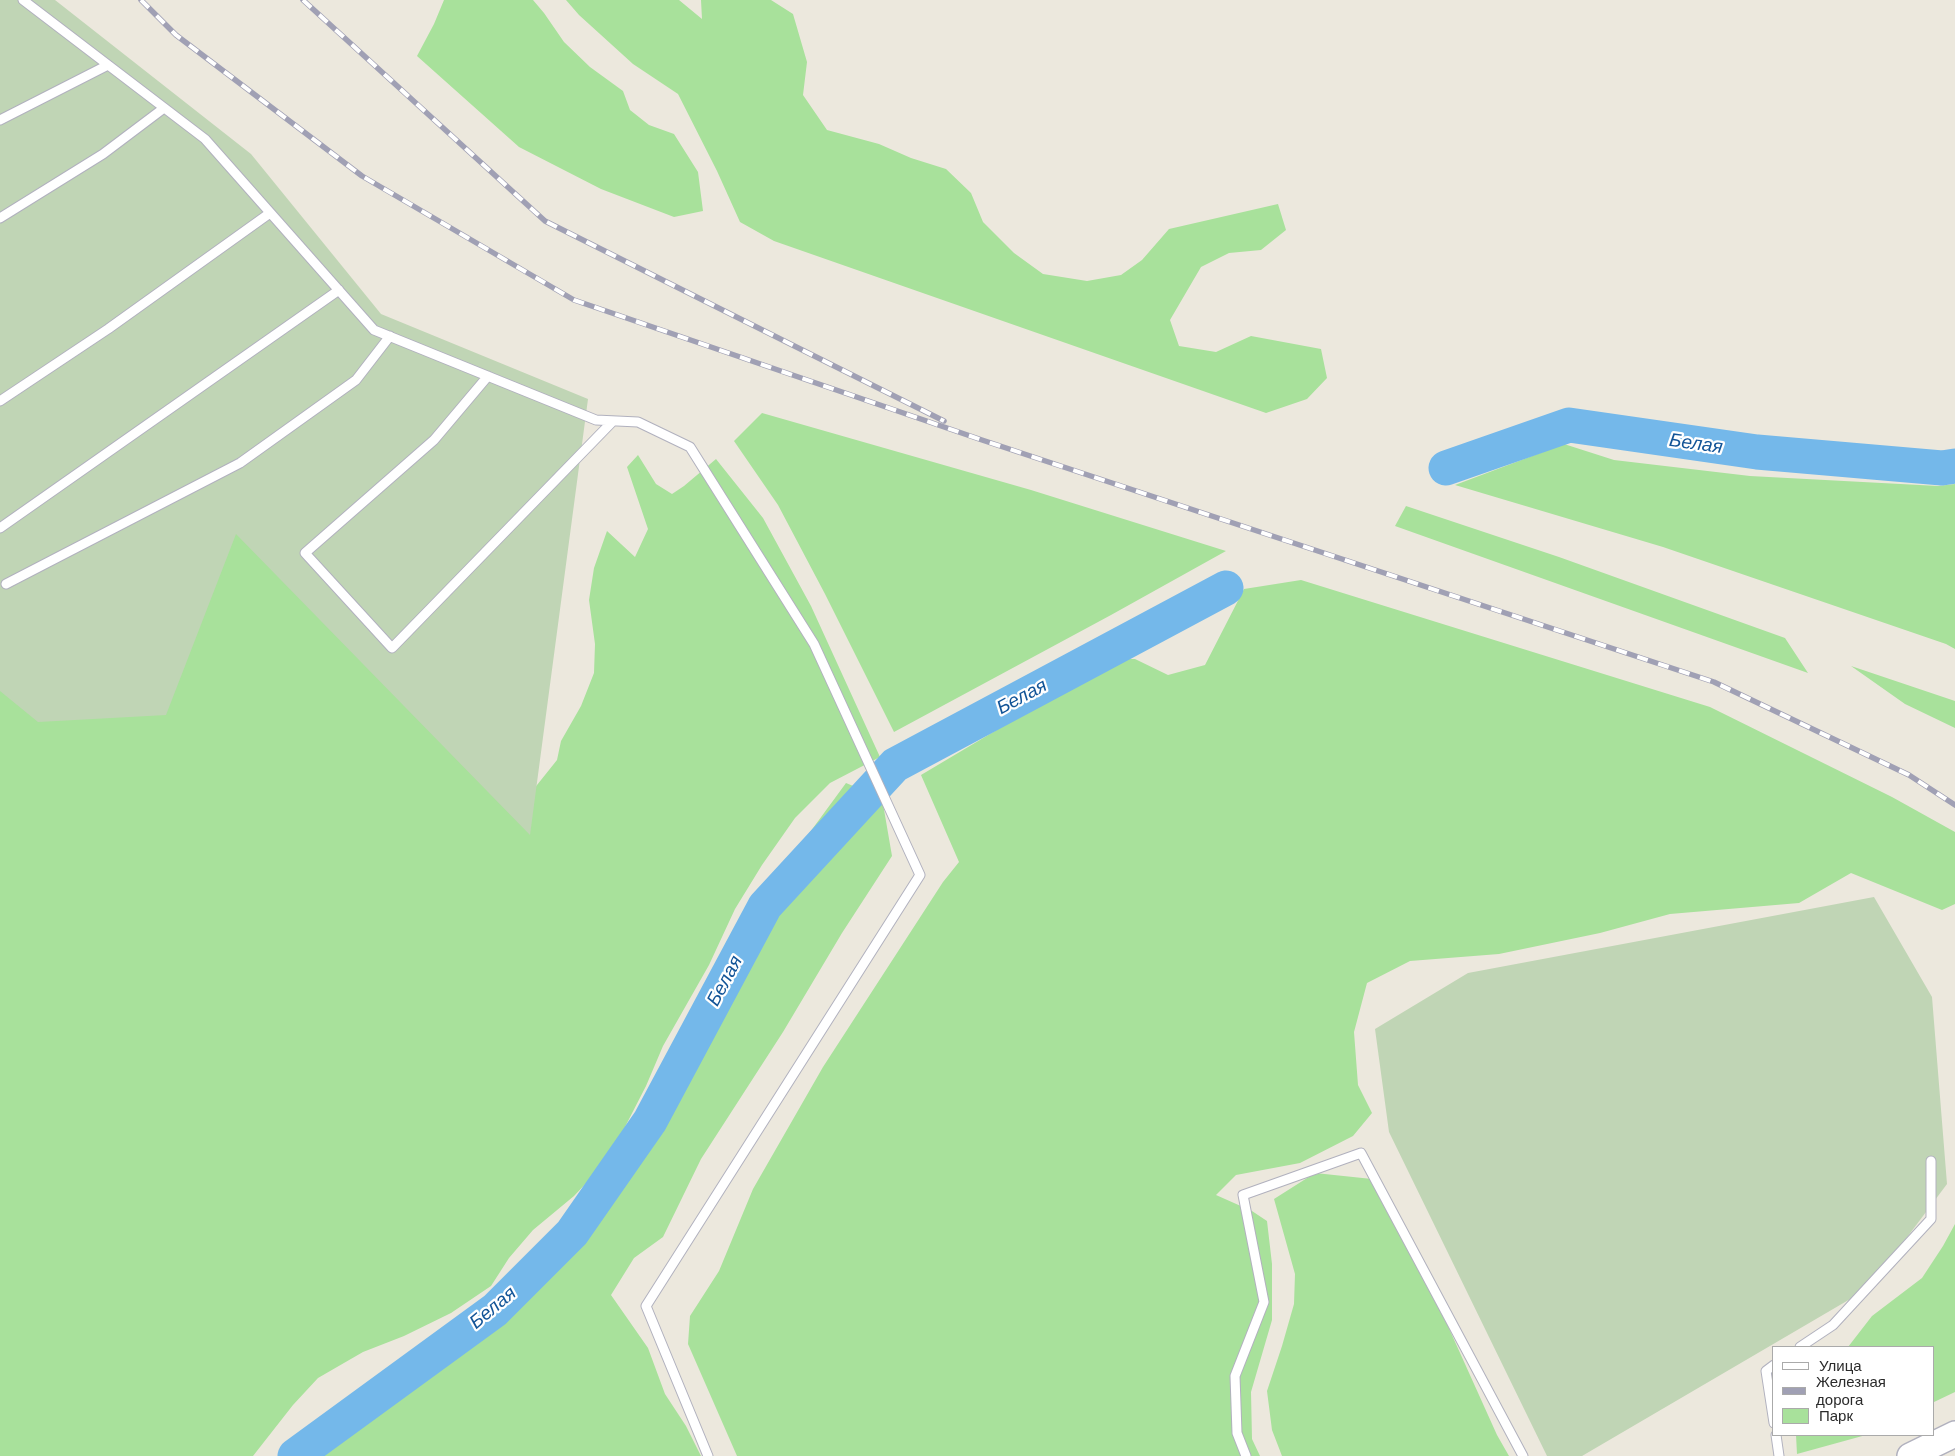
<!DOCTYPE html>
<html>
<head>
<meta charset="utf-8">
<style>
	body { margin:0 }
	#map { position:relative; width:1955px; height:1456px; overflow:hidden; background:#ece8dd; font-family:"Work Sans",sans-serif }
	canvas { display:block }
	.legend { position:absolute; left:1772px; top:1346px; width:162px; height:90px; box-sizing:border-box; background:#fff; border:1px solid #aaa; margin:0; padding:6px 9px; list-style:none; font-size:15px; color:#2b2b2b }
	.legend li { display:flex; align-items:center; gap:10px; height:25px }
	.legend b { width:25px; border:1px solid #aaa }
</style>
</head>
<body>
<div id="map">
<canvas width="1955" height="1456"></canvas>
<ul class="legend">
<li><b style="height:6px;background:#fff"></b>Улица</li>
<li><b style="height:6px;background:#a0a0b4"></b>Железная дорога</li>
<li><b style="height:14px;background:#a8e19b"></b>Парк</li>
</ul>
</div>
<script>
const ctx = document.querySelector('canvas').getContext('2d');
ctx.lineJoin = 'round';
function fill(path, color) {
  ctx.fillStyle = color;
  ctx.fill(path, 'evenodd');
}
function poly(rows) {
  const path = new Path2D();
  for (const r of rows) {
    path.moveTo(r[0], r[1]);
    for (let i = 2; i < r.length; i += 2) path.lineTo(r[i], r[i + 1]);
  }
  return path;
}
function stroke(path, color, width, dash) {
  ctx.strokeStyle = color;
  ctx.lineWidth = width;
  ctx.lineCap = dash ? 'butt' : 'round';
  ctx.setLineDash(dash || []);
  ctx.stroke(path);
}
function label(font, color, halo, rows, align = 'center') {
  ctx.font = font + ' "Work Sans",sans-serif';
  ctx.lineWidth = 4.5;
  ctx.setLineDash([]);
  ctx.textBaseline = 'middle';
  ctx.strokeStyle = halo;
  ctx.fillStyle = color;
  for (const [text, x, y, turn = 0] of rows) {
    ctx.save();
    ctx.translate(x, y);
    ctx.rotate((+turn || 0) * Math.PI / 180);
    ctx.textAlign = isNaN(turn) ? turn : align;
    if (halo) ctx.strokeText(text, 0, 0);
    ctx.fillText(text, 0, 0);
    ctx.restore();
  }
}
fill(poly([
	[444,0,533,0,544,13,564,42,590,67,623,91,630,110,649,125,674,134,698,172,703,211,674,217,601,189,519,147,417,56,434,24],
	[566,0,679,0,702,19,701,0,771,0,793,14,807,62,803,95,827,130,879,144,911,158,946,169,971,193,983,222,1014,253,1043,274,1087,281,1121,275,1142,260,1169,229,1278,204,1286,230,1261,250,1229,253,1201,267,1170,320,1179,346,1216,352,1251,336,1321,349,1327,378,1307,399,1266,413,774,241,740,222,717,171,678,94,633,64,579,15],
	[762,413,1031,490,1226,551,1111,615,894,732,825,594,778,505,734,441],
	[1564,444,1614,460,1750,476,1938,486,1955,484,1955,649,1946,644,1663,547,1455,485],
	[638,455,656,484,672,494,684,486,716,459,763,518,811,606,880,757,830,783,795,818,762,865,735,909,709,965,663,1046,646,1086,608,1160,574,1196,533,1230,509,1258,491,1286,451,1313,404,1336,363,1352,318,1378,293,1405,253,1456,0,1456,0,663,209,502,513,815,557,760,561,741,581,706,594,673,595,644,589,600,594,568,607,531,635,557,648,529,627,467],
	[1406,506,1559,557,1785,638,1808,673,1395,526],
	[1301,580,1710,707,1892,797,1955,832,1955,904,1942,910,1851,873,1799,903,1670,914,1600,933,1499,954,1410,961,1367,983,1354,1032,1358,1085,1372,1113,1353,1136,1300,1163,1236,1175,1216,1195,1252,1211,1267,1221,1272,1264,1272,1320,1251,1392,1252,1439,1260,1456,737,1456,688,1344,690,1316,719,1271,753,1189,823,1067,943,882,959,862,921,775,1116,659,1135,659,1168,675,1205,665,1244,589],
	[1851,666,1955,701,1955,728,1905,704],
	[846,783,882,798,892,856,842,933,783,1032,701,1159,663,1237,634,1258,611,1295,648,1348,665,1394,686,1426,701,1456,307,1456,510,1301,574,1228,679,1094,723,1000,755,915,794,854],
	[1315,1173,1372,1179,1424,1273,1497,1435,1509,1456,1282,1456,1272,1430,1267,1391,1282,1346,1294,1304,1295,1274,1274,1199],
	[1955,1224,1955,1392,1934,1402,1934,1347,1848,1347,1872,1316,1922,1278,1943,1246],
	[1796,1435,1866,1435,1797,1454]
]), '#a8e19b');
fill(poly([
	[0,0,55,0,251,154,381,314,588,399,530,835,236,534,166,715,38,722,0,691],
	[1874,897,1932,997,1947,1184,1869,1288,1582,1456,1547,1456,1389,1132,1375,1029,1468,973]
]), '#c0d5b5');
stroke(poly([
	[1446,468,1569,425,1757,452,1942,468,1955,466],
	[295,1456,495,1310,572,1233,650,1121,765,906,895,765,1226,588]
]), '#74b8ea', 35);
const service = poly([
	[23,0,205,139,374,330,596,420,638,422,690,447,814,644,920,875,646,1306,708,1456],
	[0,120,108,65],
	[0,218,103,154,164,108],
	[488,376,434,440,305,553,392,648,613,421],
	[0,401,108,329,270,213],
	[0,528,339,290],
	[6,584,240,463,356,380,390,336],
	[1800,1347,1833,1325,1931,1219,1931,1161],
	[1774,1365,1766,1371,1774,1423],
	[1776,1435,1779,1456],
	[1246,1456,1237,1433,1235,1376,1264,1302,1243,1195,1361,1153,1523,1456]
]);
const secondary = poly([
	[1910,1456,1955,1434]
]);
stroke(service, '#b1b1be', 11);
stroke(secondary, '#b1b1be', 28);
stroke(service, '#fff', 9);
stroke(secondary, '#fff', 25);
const rail = poly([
	[141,0,176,35,362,176,574,300,982,440,1714,682,1909,775,1955,805],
	[303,0,545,221,944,421]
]);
stroke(rail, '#a0a0b4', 5.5);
stroke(rail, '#fff', 4, [11]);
label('italic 19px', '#125497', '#fff', [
	["Белая",1696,444,8],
	["Белая",1022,697,-28],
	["Белая",725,981,-62],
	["Белая",493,1308,-40]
]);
</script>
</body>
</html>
